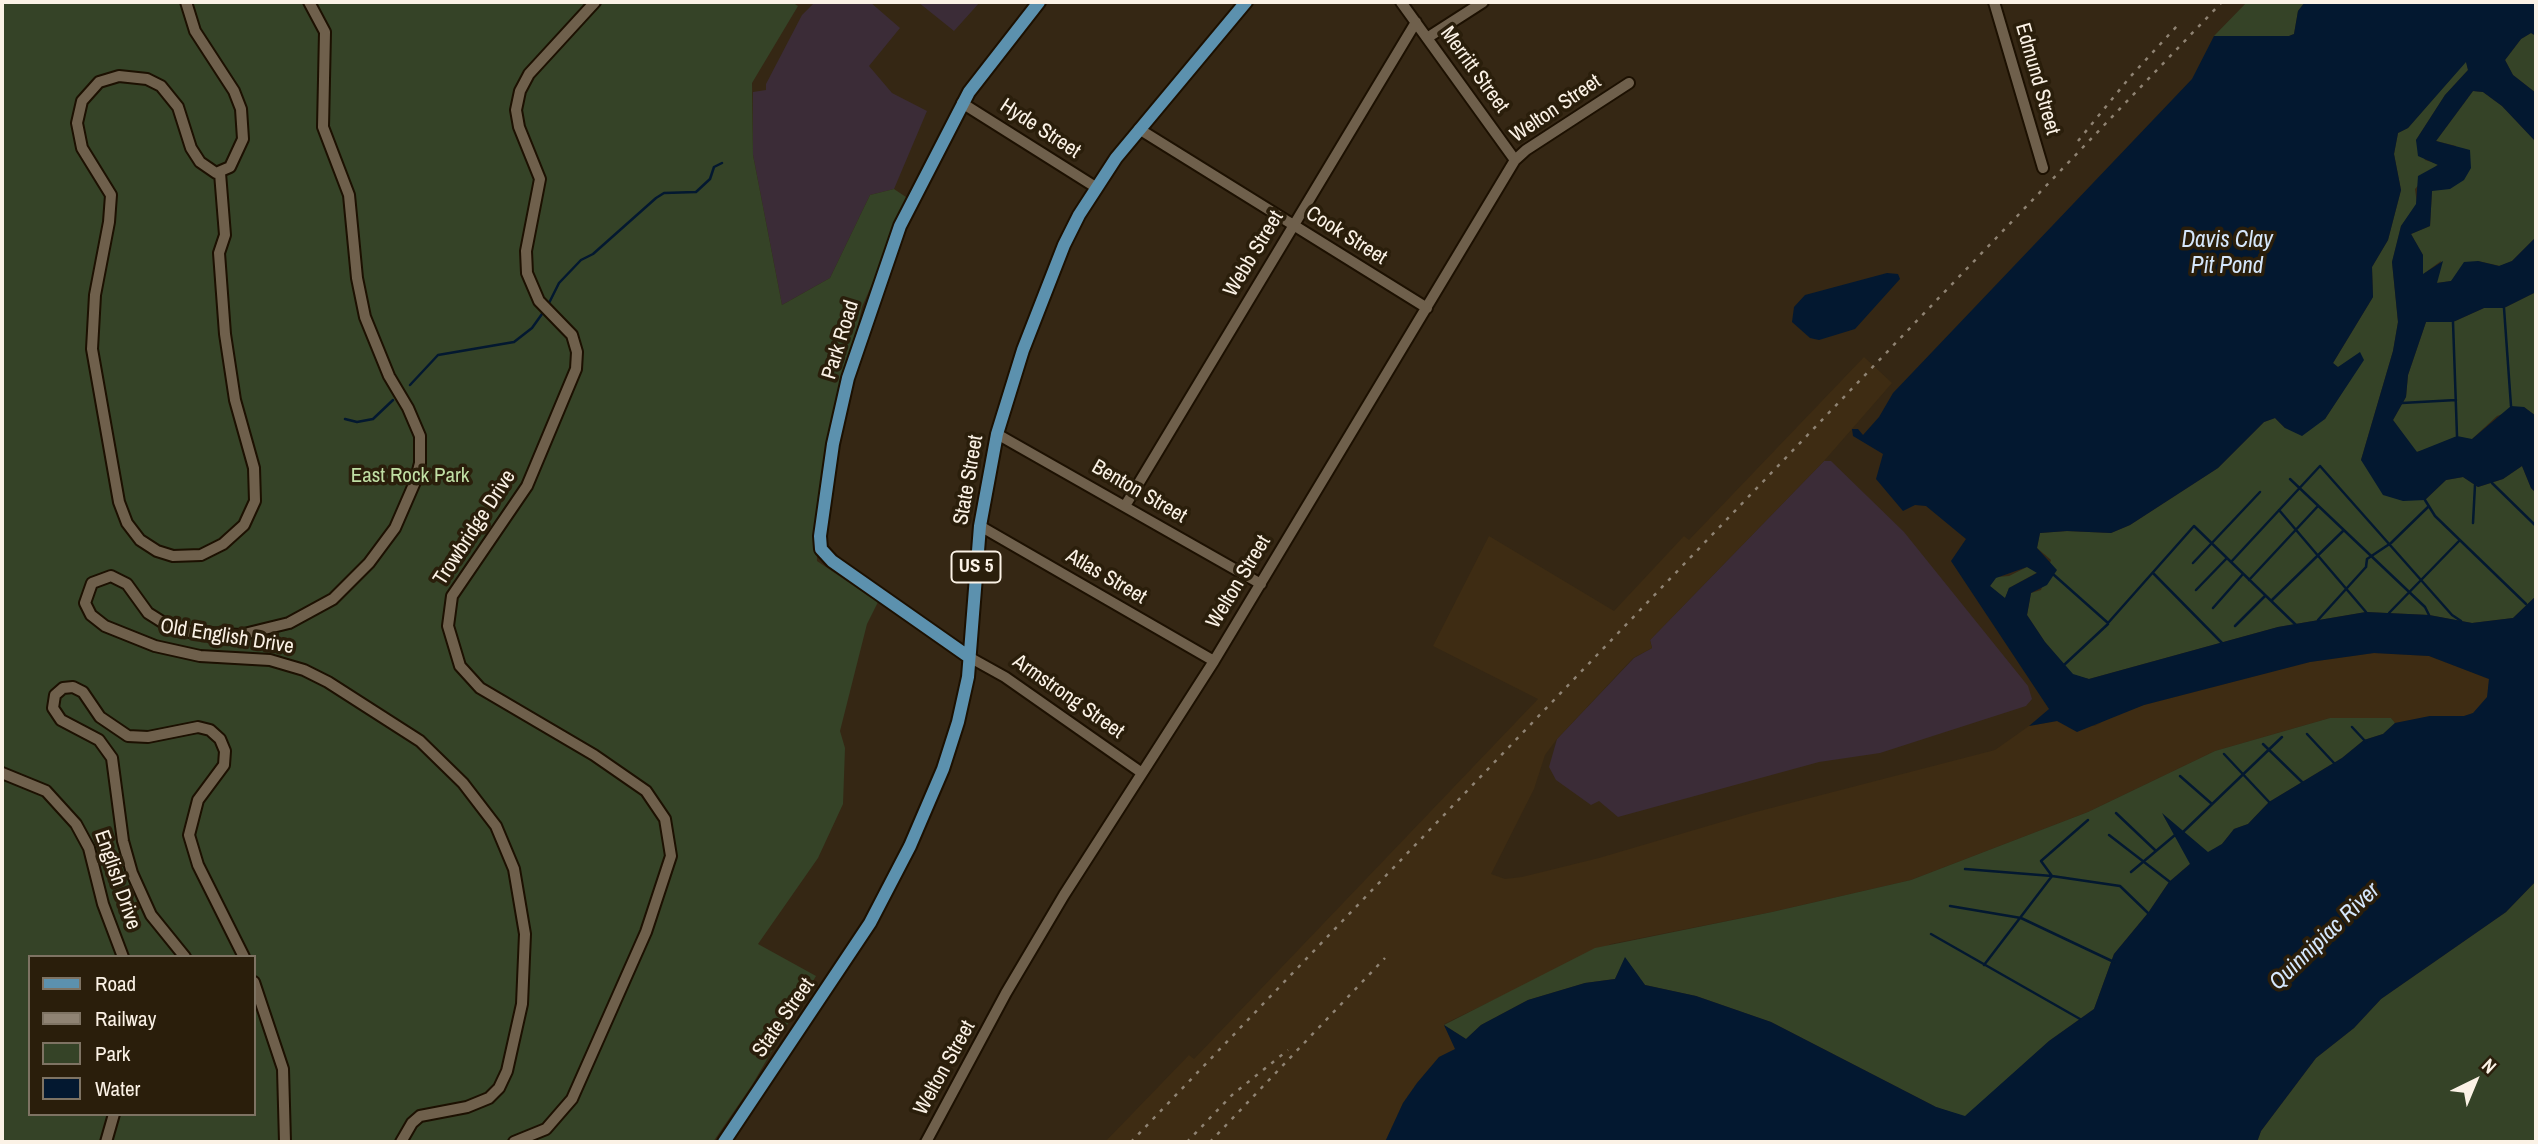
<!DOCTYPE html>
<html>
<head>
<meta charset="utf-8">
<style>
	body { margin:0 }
	#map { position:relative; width:2538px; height:1144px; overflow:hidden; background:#352714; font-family:"Archivo Narrow",sans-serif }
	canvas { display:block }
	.frame { position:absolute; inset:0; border:4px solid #fbf2e6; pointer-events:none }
	.legend { position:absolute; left:28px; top:955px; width:228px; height:161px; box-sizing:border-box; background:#2a1e0b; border:2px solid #7e7363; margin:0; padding:9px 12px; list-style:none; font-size:21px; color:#fbf2e6 }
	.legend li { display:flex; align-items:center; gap:14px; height:35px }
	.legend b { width:35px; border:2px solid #7e7363 }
	.north { position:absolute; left:2440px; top:1046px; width:70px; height:70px; -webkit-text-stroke:5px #2a1e0b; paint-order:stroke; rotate:43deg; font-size:19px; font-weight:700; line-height:28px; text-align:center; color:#fbf2e6 }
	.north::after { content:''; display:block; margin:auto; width:24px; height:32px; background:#fbf2e6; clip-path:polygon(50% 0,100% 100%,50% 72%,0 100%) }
</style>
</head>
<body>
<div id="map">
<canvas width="2538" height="1144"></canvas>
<div class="frame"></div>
<ul class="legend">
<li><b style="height:9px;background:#5c91ae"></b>Road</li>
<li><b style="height:9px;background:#8f8373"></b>Railway</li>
<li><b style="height:19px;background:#354327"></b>Park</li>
<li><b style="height:19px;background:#031830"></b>Water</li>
</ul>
<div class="north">N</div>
</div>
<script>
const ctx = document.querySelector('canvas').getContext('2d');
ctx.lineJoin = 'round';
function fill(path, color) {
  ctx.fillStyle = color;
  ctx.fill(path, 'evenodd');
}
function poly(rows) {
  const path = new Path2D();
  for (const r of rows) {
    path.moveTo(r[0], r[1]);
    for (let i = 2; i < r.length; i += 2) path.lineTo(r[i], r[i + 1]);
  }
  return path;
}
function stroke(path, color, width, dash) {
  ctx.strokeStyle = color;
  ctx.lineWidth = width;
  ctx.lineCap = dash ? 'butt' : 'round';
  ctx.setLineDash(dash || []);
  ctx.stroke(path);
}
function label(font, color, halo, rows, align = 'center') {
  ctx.font = font + ' "Archivo Narrow",sans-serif';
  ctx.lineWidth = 7;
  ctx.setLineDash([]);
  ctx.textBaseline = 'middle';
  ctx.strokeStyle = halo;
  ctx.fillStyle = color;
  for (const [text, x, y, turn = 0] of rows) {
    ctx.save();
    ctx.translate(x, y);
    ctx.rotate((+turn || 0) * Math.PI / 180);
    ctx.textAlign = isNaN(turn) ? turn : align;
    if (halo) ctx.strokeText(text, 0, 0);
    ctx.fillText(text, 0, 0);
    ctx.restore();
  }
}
fill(poly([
	[815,2,870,2,900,28,869,66,892,93,927,111,894,189,870,195,830,278,782,305,753,155,753,92,766,90,766,84,802,15],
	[918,2,980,2,954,31],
	[1824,461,1831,461,1904,532,2028,686,2032,699,2026,706,1880,753,1819,762,1618,817,1599,801,1591,805,1556,780,1549,767,1557,739,1634,658,1652,648,1650,640]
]), '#3b2c37');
fill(poly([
	[1864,357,1892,383,1824,461,1650,640,1652,648,1633,658,1557,739,1545,755,1534,789,1491,874,1505,879,1522,877,1599,858,1752,813,1995,750,2029,726,2057,721,2095,726,2116,714,2144,705,2310,662,2374,653,2429,656,2489,679,2488,697,2474,713,2464,716,2430,716,2395,723,2391,718,2330,718,2215,751,2088,812,1911,880,1772,912,1611,944,1444,1024,1456,1049,1439,1057,1417,1083,1403,1103,1385,1142,1105,1142,1189,1055,1194,1059,1538,699,1433,646,1489,536,1614,611,1684,536,1689,540]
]), '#3e2c13');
fill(poly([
	[2,2,792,2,798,6,752,83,753,155,782,305,830,278,870,195,894,189,909,199,862,307,816,513,817,561,878,602,867,624,840,731,845,748,843,804,818,858,758,944,816,976,752,1085,713,1142,2,1142],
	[30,957,254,957,254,1114,30,1114],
	[2247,2,2305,2,2298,11,2294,34,2289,36,2214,36],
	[2531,33,2536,36,2536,93,2513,75,2505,60,2521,39],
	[2466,61,2468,70,2445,95,2416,140,2425,160,2438,164,2415,189,2417,204,2401,226,2392,262,2398,322,2393,351,2361,460,2425,500,2446,480,2463,477,2478,487,2503,479,2522,466,2531,488,2536,493,2536,596,2513,618,2472,623,2429,615,2366,612,2278,627,2089,679,2073,675,2045,642,2027,615,2031,593,2041,590,2051,560,2037,548,2040,533,2067,531,2111,533,2130,525,2218,468,2264,422,2275,418,2285,428,2325,419,2363,360,2337,367,2333,363,2373,297,2372,267,2388,240,2401,190,2394,154,2398,133,2408,128],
	[2473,91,2483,92,2502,106,2536,142,2536,237,2512,261,2500,266,2478,261,2451,281,2436,283,2441,261,2422,275,2423,255,2411,234,2430,226,2432,191,2456,146,2436,141],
	[2536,292,2536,416,2524,407,2497,416,2472,439,2416,452,2393,420,2406,397,2408,375,2426,322,2453,322,2484,308,2504,308],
	[2027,567,2038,572,2009,588,2005,599,1990,586,1996,577,2009,576],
	[2330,718,2391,718,2395,723,2383,734,2364,740,2342,758,2269,802,2248,824,2234,829,2222,844,2208,853,2163,815,2191,863,2169,882,2148,913,2114,954,2094,1009,2049,1041,1965,1117,1936,1107,1771,1022,1696,996,1645,985,1625,958,1615,979,1585,983,1528,1000,1481,1025,1466,1039,1444,1025,1595,948,1772,912,1911,880,2088,812,2215,751],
	[2536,881,2536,1142,2257,1142,2261,1131,2316,1058,2354,1028,2381,999,2506,912]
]), '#354327');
fill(poly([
	[2305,2,2536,2,2536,36,2531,33,2521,39,2505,60,2513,75,2536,93,2536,142,2502,106,2483,92,2473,91,2436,141,2470,150,2471,168,2464,180,2450,189,2432,191,2430,226,2411,234,2423,255,2423,274,2443,261,2437,283,2451,281,2464,262,2478,261,2499,266,2512,261,2536,237,2536,292,2504,308,2484,308,2453,322,2426,322,2408,375,2406,397,2393,420,2417,452,2457,436,2472,439,2511,406,2524,407,2536,416,2536,493,2531,488,2522,466,2503,479,2478,487,2463,477,2446,480,2425,500,2403,501,2383,495,2361,460,2393,351,2398,322,2392,262,2401,226,2416,204,2418,176,2438,165,2418,156,2416,140,2445,95,2468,70,2466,62,2408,128,2398,133,2394,154,2401,190,2388,240,2372,267,2373,297,2333,363,2338,367,2360,352,2364,360,2325,419,2302,436,2285,428,2275,418,2264,422,2218,468,2130,525,2111,533,2067,531,2040,533,2037,548,2057,570,2047,585,2031,593,2027,615,2045,642,2073,674,2089,679,2278,627,2366,612,2429,615,2472,623,2513,618,2536,596,2536,881,2506,912,2381,999,2354,1028,2316,1058,2261,1131,2257,1142,1385,1142,1403,1103,1417,1083,1439,1057,1455,1049,1444,1025,1466,1039,1481,1025,1528,1000,1585,983,1615,979,1625,957,1645,985,1696,996,1771,1022,1936,1107,1965,1116,2049,1041,2094,1009,2114,954,2148,913,2169,882,2190,864,2162,813,2208,852,2222,844,2234,829,2248,824,2269,802,2342,758,2364,740,2383,734,2395,723,2430,716,2464,716,2473,713,2487,697,2489,679,2429,656,2374,653,2310,662,2144,705,2077,732,2057,721,2029,726,2049,709,1951,561,1966,539,1926,506,1915,505,1903,511,1876,479,1883,454,1853,436,1852,429,1858,429,1863,435,1879,417,1893,393,2192,79,2214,36,2289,36,2294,34,2298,11],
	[2027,567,2037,573,2009,588,2005,598,1990,586,1996,578],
	[1887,273,1898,274,1900,279,1855,329,1819,340,1810,338,1792,322,1794,307,1805,295]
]), '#031830');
stroke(poly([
	[549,303,559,283,581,260,593,254,656,198,664,193,696,192,710,179,714,167,722,163],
	[2504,308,2511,406],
	[2453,322,2457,436],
	[410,385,438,355,514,342,532,328,542,314],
	[2402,403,2456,400],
	[345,419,357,422,373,419,393,400],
	[2290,479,2425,607,2429,615],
	[2492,483,2536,526],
	[2425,500,2435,516,2526,604],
	[2279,510,2366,612],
	[2473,523,2475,485],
	[2231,562,2320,466,2452,615,2461,621],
	[2193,563,2260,492],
	[2153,573,2223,644],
	[2054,575,2108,623,2194,526,2296,625],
	[2249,580,2318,506],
	[2196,590,2227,558],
	[2271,601,2344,530],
	[2213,608,2243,574],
	[2389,613,2460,540],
	[2318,620,2366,567,2367,559,2391,543,2429,506],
	[2235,626,2265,596],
	[2064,665,2108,624],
	[2352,727,2366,742],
	[2307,734,2334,763],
	[2263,744,2303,783],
	[2224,754,2270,803],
	[2180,776,2212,804],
	[2116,813,2156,851],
	[2088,820,2041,861,2052,876,2120,886,2149,914],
	[2183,832,2282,737],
	[2109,835,2170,882],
	[1965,869,2052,876],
	[2131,872,2175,835],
	[1950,906,2021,918,2114,962],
	[1931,934,2080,1019],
	[1984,965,2052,876]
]), '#031830', 2.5);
const minor = poly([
	[186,2,195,31,234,91,241,109,243,139,230,167,216,173,200,162,191,148,178,107,161,86,147,79,119,76,99,82,82,101,77,123,82,148,111,195,109,222,95,295,92,349,119,502,127,523,140,540,157,551,173,556,201,555,223,544,244,525,255,501,254,468,235,400,225,334,219,253,225,235,220,173],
	[309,2,325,32,323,127,349,195,357,278,365,317,389,376,408,408,420,436,420,463,415,482,395,528,369,563,333,599,289,623,240,635,190,632,167,625,148,613,127,584,111,576,92,583,85,603,91,615,105,626,155,646,200,656,270,660,304,670,328,682,420,741,463,783,496,826,514,869,525,934,522,1004,507,1071,499,1088,489,1098,467,1107,420,1116,412,1123,401,1142],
	[1401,2,1515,160],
	[1994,2,2043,168],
	[1427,38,1483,2],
	[962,103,1097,188],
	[1139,129,1427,308],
	[997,434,1261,584],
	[1125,506,1416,22],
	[980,526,1214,661],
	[969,657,1005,677,1142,773],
	[2,773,46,791,76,824,89,848,103,904,123,957],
	[185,957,151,915,132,873,123,841,112,758,99,740,61,720,53,708,55,695,63,688,73,687,83,692,100,717,128,736,148,737,198,727,210,730,220,739,225,751,224,765,198,800,189,835,198,865,244,957],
	[254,982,283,1069,285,1142],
	[106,1142,114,1114],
	[514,1142,546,1129,572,1099,646,932,671,856,665,819,646,791,594,755,480,688,460,666,448,626,452,596,527,486,576,369,577,352,572,335,539,301,527,273,526,251,540,179,519,127,516,110,520,91,529,74,595,2],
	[926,1142,1006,993,1064,895,1214,661,1515,160,1526,150,1629,83]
]);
const major = poly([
	[969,657,832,561,821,549,820,536,833,444,848,378,900,226,969,92,1039,2],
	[724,1142,870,923,910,846,943,769,958,722,968,677,980,526,997,434,1023,350,1064,245,1079,215,1116,158,1246,2]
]);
stroke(minor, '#1c1001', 14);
stroke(major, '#1c1001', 16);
stroke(minor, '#6f604c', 10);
stroke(major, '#5c91ae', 12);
stroke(poly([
	[2078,141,2130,77,2177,26],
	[1131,1142,2222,2],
	[1187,1142,1232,1095,1288,1050],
	[1210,1142,1385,958]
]), '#8f8373', 2.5, [3.5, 7]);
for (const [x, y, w] of [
	[976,567,49]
]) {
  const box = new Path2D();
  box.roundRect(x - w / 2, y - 15.5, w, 31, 5);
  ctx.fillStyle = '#2a1e0b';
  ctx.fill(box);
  stroke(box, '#fbf2e6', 2);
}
label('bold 19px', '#fbf2e6', null, [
	["US 5",976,567]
]);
label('21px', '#fbf2e6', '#2a1e0b', [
	["Merritt Street",1474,70,54],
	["Edmund Street",2037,79,74],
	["Welton Street",1556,109,-34],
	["Hyde Street",1040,129,33],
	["Cook Street",1346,236,32],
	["Webb Street",1254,254,-59],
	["Park Road",841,340,-73],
	["State Street",969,480,-80],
	["Benton Street",1139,492,30],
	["Trowbridge Drive",475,528,-57],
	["Atlas Street",1106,577,30],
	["Welton Street",1239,582,-59],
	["Old English Drive",227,637,9],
	["Armstrong Street",1068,697,35],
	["English Drive",117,880,71],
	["State Street",784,1018,-55],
	["Welton Street",945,1068,-61]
]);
label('21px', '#c0dfa4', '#2a1e0b', [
	["East Rock Park",410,476]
]);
label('italic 23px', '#d5e7fc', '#2a1e0b', [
	["Davis Clay",2227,241],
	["Pit Pond",2227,267],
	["Quinnipiac River",2325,937,-44]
]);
</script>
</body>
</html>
